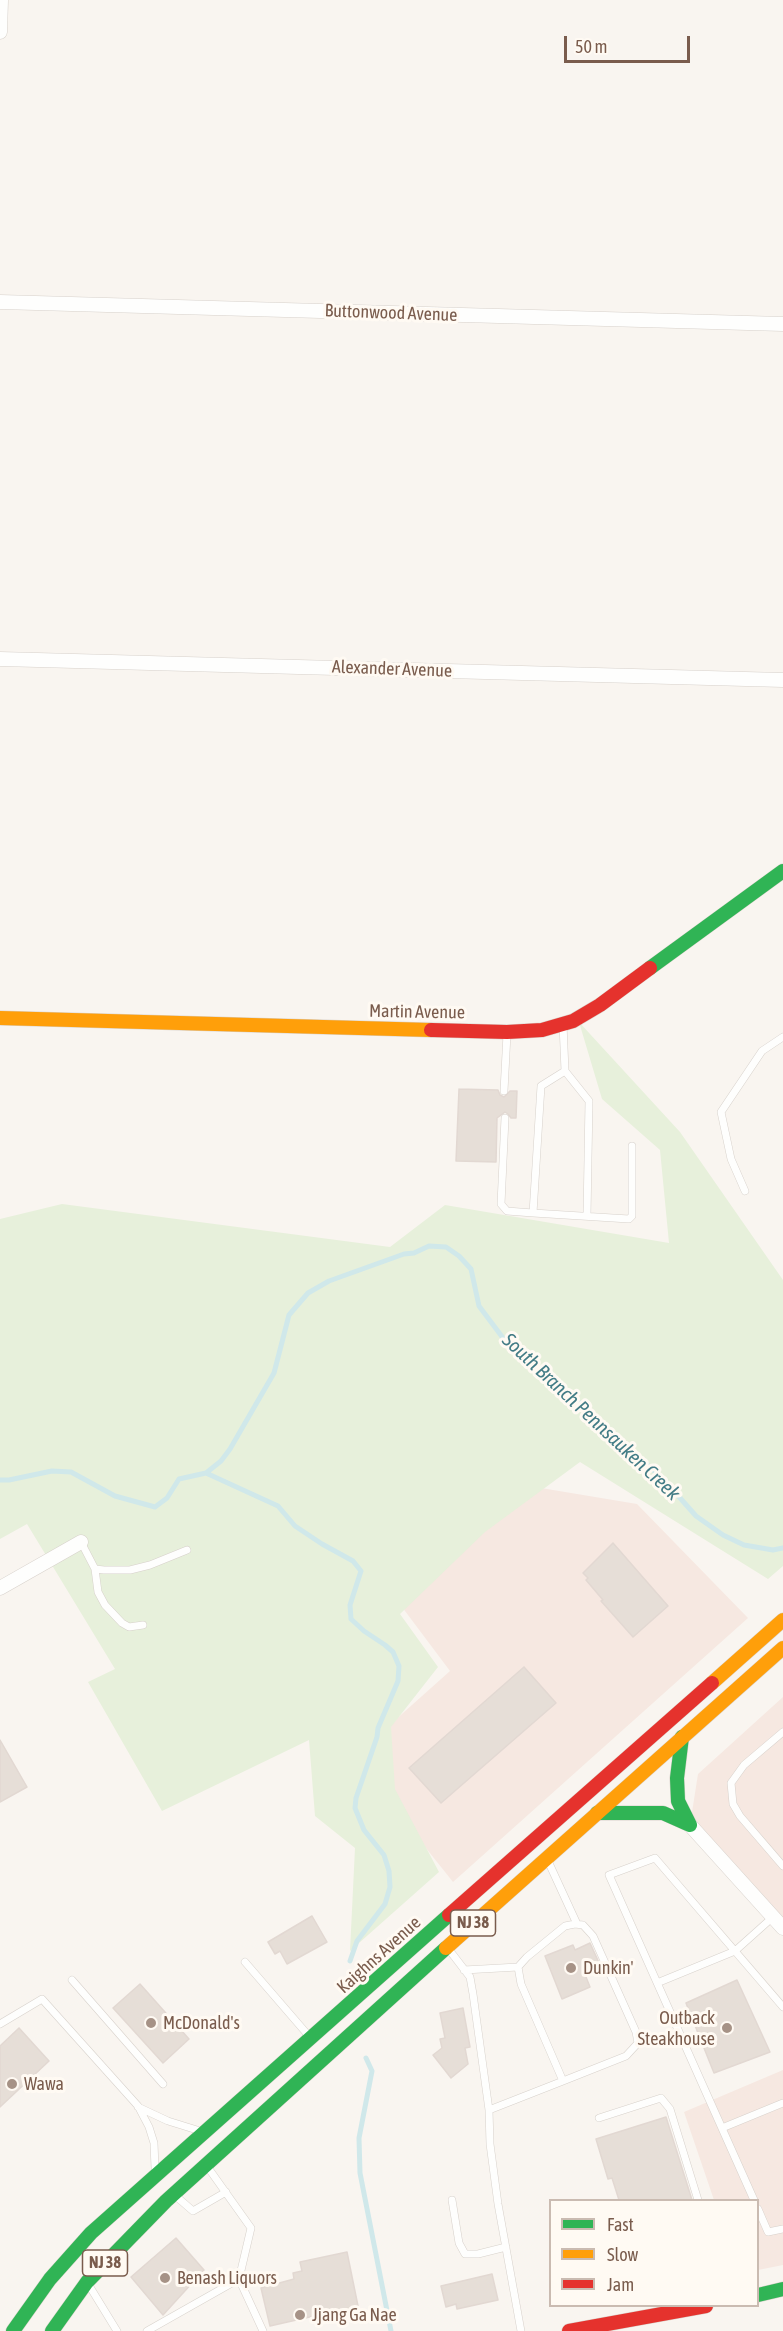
<!DOCTYPE html>
<html>
<head>
<meta charset="utf-8">
<style>
	body { margin:0 }
	#map { position:relative; width:783px; height:2331px; overflow:hidden; background:#f9f5f0; font-family:"Asap Condensed",sans-serif }
	canvas { display:block }
	.legend { position:absolute; left:549px; top:2199px; width:210px; height:108px; box-sizing:border-box; background:#fffaf3; border:2px solid #cabbb1; margin:0; padding:8px 10px; list-style:none; font-size:18px; color:#7a5c4d }
	.legend li { display:flex; align-items:center; gap:12px; height:30px }
	.legend b { width:30px; border:2px solid #cabbb1 }
	.scale { position:absolute; left:564px; top:36px; width:126px; height:27px; box-sizing:border-box; border:3px solid #7a5c4d; border-top:0; padding-left:8px; font-size:18px; line-height:21px; white-space:nowrap; color:#7a5c4d; -webkit-text-stroke:4px #fffaf3; paint-order:stroke }
</style>
</head>
<body>
<div id="map">
<canvas width="783" height="2331"></canvas>
<ul class="legend">
<li><b style="height:8px;background:#30b455"></b>Fast</li>
<li><b style="height:8px;background:#ff9f0a"></b>Slow</li>
<li><b style="height:8px;background:#e5322d"></b>Jam</li>
</ul>
<div class="scale">50 m</div>
</div>
<script>
const ctx = document.querySelector('canvas').getContext('2d');
ctx.lineJoin = 'round';
function fill(path, color) {
  ctx.fillStyle = color;
  ctx.fill(path, 'evenodd');
}
function poly(rows) {
  const path = new Path2D();
  for (const r of rows) {
    path.moveTo(r[0], r[1]);
    for (let i = 2; i < r.length; i += 2) path.lineTo(r[i], r[i + 1]);
  }
  return path;
}
function stroke(path, color, width, dash) {
  ctx.strokeStyle = color;
  ctx.lineWidth = width;
  ctx.lineCap = dash ? 'butt' : 'round';
  ctx.setLineDash(dash || []);
  ctx.stroke(path);
}
function label(font, color, halo, rows, align = 'center') {
  ctx.font = font + ' "Asap Condensed",sans-serif';
  ctx.lineWidth = 6;
  ctx.setLineDash([]);
  ctx.textBaseline = 'middle';
  ctx.strokeStyle = halo;
  ctx.fillStyle = color;
  for (const [text, x, y, turn = 0] of rows) {
    ctx.save();
    ctx.translate(x, y);
    ctx.rotate((+turn || 0) * Math.PI / 180);
    ctx.textAlign = isNaN(turn) ? turn : align;
    if (halo) ctx.strokeText(text, 0, 0);
    ctx.fillText(text, 0, 0);
    ctx.restore();
  }
}
fill(poly([
	[529,1486,637,1504,748,1618,453,1882,386,1798,384,1730,450,1671,396,1599],
	[783,1697,783,1928,690,1825,698,1774],
	[783,2070,783,2265,758,2270,758,2200,714,2200,684,2112]
]), '#f6e8e1');
fill(poly([
	[579,1022,680,1132,783,1280,783,1566,768,1579,580,1462,485,1532,400,1614,438,1667,391,1727,395,1789,439,1872,350,1951,355,1848,315,1816,309,1740,162,1811,88,1682,115,1669,27,1524,0,1539,0,1219,62,1204,390,1247,445,1205,669,1243,660,1150,602,1099]
]), '#e7f0db');
stroke(poly([
	[206,1473,278,1506,295,1526,322,1544,353,1561,361,1571,350,1605,351,1619,364,1631,385,1645,393,1652,399,1666,398,1681,378,1728,377,1737,356,1798,355,1808,364,1830,384,1855,389,1871,390,1887,385,1904,357,1941,350,1961],
	[0,1480,9,1480,52,1471,71,1472,115,1496,155,1507,167,1498,179,1479,206,1473,221,1461,230,1449,274,1373,289,1315,308,1293,329,1281,404,1254,414,1253,429,1246,446,1247,459,1256,471,1269,479,1306,506,1342,538,1372,584,1406,665,1481,696,1516,723,1535,744,1545,773,1550,783,1548],
	[366,2058,372,2071,359,2138,360,2173,391,2331]
]), '#d0e8ea', 5);
const building = poly([
	[459,1089,498,1090,500,1095,504,1097,510,1091,517,1091,516,1118,511,1118,508,1114,505,1112,497,1118,496,1162,456,1161,459,1089],
	[613,1543,668,1606,633,1637,601,1601,603,1600,586,1580,588,1578,583,1573,613,1543],
	[524,1667,556,1703,441,1803,409,1768,524,1667],
	[0,1740,27,1787,0,1802,0,1740],
	[312,1916,327,1942,287,1964,280,1951,275,1954,268,1942,312,1916],
	[590,1943,600,1965,584,1972,590,1987,562,1999,545,1956,573,1945,575,1950,590,1943],
	[737,1980,770,2052,714,2073,686,2003,737,1980],
	[140,1984,189,2039,163,2063,113,2008,140,1984],
	[463,2008,470,2047,465,2048,468,2064,451,2078,433,2055,442,2048,440,2039,445,2038,440,2013,463,2008],
	[19,2028,49,2061,0,2107,0,2046,19,2028],
	[666,2117,692,2200,619,2200,612,2178,608,2179,596,2139,666,2117],
	[176,2238,204,2270,163,2315,131,2277,176,2238],
	[347,2252,358,2306,270,2326,261,2288,294,2279,293,2273,302,2271,300,2262,347,2252],
	[492,2274,498,2300,457,2309,456,2304,446,2307,441,2286,492,2274]
]);
fill(building, '#e6ded7');
stroke(building, '#e2d8d2', 1.5);
const lane = poly([
	[563,1024,565,1071,589,1101,587,1216],
	[565,1071,541,1086,533,1213,629,1219,632,1216,632,1146],
	[504,1091,507,1034],
	[505,1118,501,1204,507,1211,533,1213],
	[745,1191,731,1159,721,1112,762,1051,783,1037],
	[81,1542,95,1569,104,1570,130,1570,150,1565,187,1550],
	[95,1569,98,1592,105,1605,122,1623,129,1627,143,1625],
	[783,1732,744,1765,731,1783,733,1804,740,1816,783,1866],
	[548,1861,577,1924],
	[450,1951,470,1977,473,1994,489,2110,490,2144,498,2204,521,2331],
	[245,1962,308,2035],
	[464,1970,518,1967],
	[72,1980,163,2084],
	[657,1983,735,1951,773,1917],
	[0,2024,42,1999,138,2106,149,2127,154,2143,155,2168],
	[138,2107,168,2121,197,2130],
	[489,2110,563,2081,626,2056,638,2043,636,2032,593,1936,583,1925,575,1924,565,1926,527,1957,518,1967,521,1984,563,2081],
	[599,2118,661,2098,670,2109,698,2200],
	[722,2128,783,2103],
	[209,2169,251,2228,239,2279,263,2331],
	[178,2198,193,2211,226,2192],
	[452,2200,459,2243,465,2254,478,2254,506,2247],
	[754,2200,609,1875,655,1858,783,2007],
	[758,2209,768,2232,783,2229],
	[90,2287,117,2331],
	[147,2331,239,2279]
]);
const street = poly([
	[0,32,1,0],
	[0,302,783,324],
	[0,659,783,680],
	[0,1588,81,1542],
	[690,1825,783,1928]
]);
const fast = poly([
	[650,968,783,871],
	[682,1737,677,1778,678,1801,690,1825],
	[597,1813,663,1813,690,1825],
	[758,2295,783,2289],
	[13,2331,50,2279,91,2233,449,1915],
	[52,2331,87,2282,166,2201,446,1948]
]);
const slow = poly([
	[0,1018,431,1030],
	[712,1683,783,1620],
	[446,1948,783,1648]
]);
const jam = poly([
	[431,1030,507,1032,542,1030,573,1021,600,1005,650,968],
	[449,1915,712,1683],
	[569,2331,706,2306]
]);
stroke(lane, '#d7d1cb', 8);
stroke(street, '#d7d1cb', 15);
stroke(fast, '#d9d2cb', 15);
stroke(slow, '#d9d2cb', 15);
stroke(jam, '#d9d2cb', 15);
stroke(lane, '#fefefd', 7);
stroke(street, '#fefefd', 14);
stroke(fast, '#30b455', 14);
stroke(slow, '#ff9f0a', 14);
stroke(jam, '#e5322d', 14);
for (const [x, y, r, color] of [
	[571,1968,6,"#a69286"],
	[151,2023,6,"#a69286"],
	[727,2028,6,"#a69286"],
	[12,2084,6,"#a69286"],
	[165,2278,6,"#a69286"],
	[300,2315,6,"#a69286"]
]) {
  const dot = new Path2D();
  dot.arc(x, y, r, 0, 2 * Math.PI);
  ctx.fillStyle = color;
  ctx.fill(dot);
  stroke(dot, '#fffaf3', 2);
}
for (const [x, y, w] of [
	[473,1923,45],
	[105,2263,45]
]) {
  const box = new Path2D();
  box.roundRect(x - w / 2, y - 13, w, 26, 4.5);
  ctx.fillStyle = '#fffaf3';
  ctx.fill(box);
  stroke(box, '#7a5c4d', 1.5);
}
label('bold 16px', '#7a5c4d', null, [
	["NJ 38",473,1923],
	["NJ 38",105,2263]
]);
label('18px', '#7a5c4d', '#fffaf3', [
	["Buttonwood Avenue",391,313,2],
	["Alexander Avenue",392,669,2],
	["Martin Avenue",417,1012,1],
	["Kaighns Avenue",379,1955,-42]
]);
label('18px', '#7a5c4d', '#fffaf3', [
	["Dunkin'",583,1968],
	["Outback",715,2018,"right"],
	["Steakhouse",715,2039,"right"],
	["McDonald's",163,2023],
	["Wawa",24,2084],
	["Benash Liquors",177,2278],
	["Jjang Ga Nae",312,2315]
], 'left');
label('italic 20px', '#437c86', '#fffaf3', [
	["South Branch Pennsauken Creek",591,1417,43]
]);
</script>
</body>
</html>
